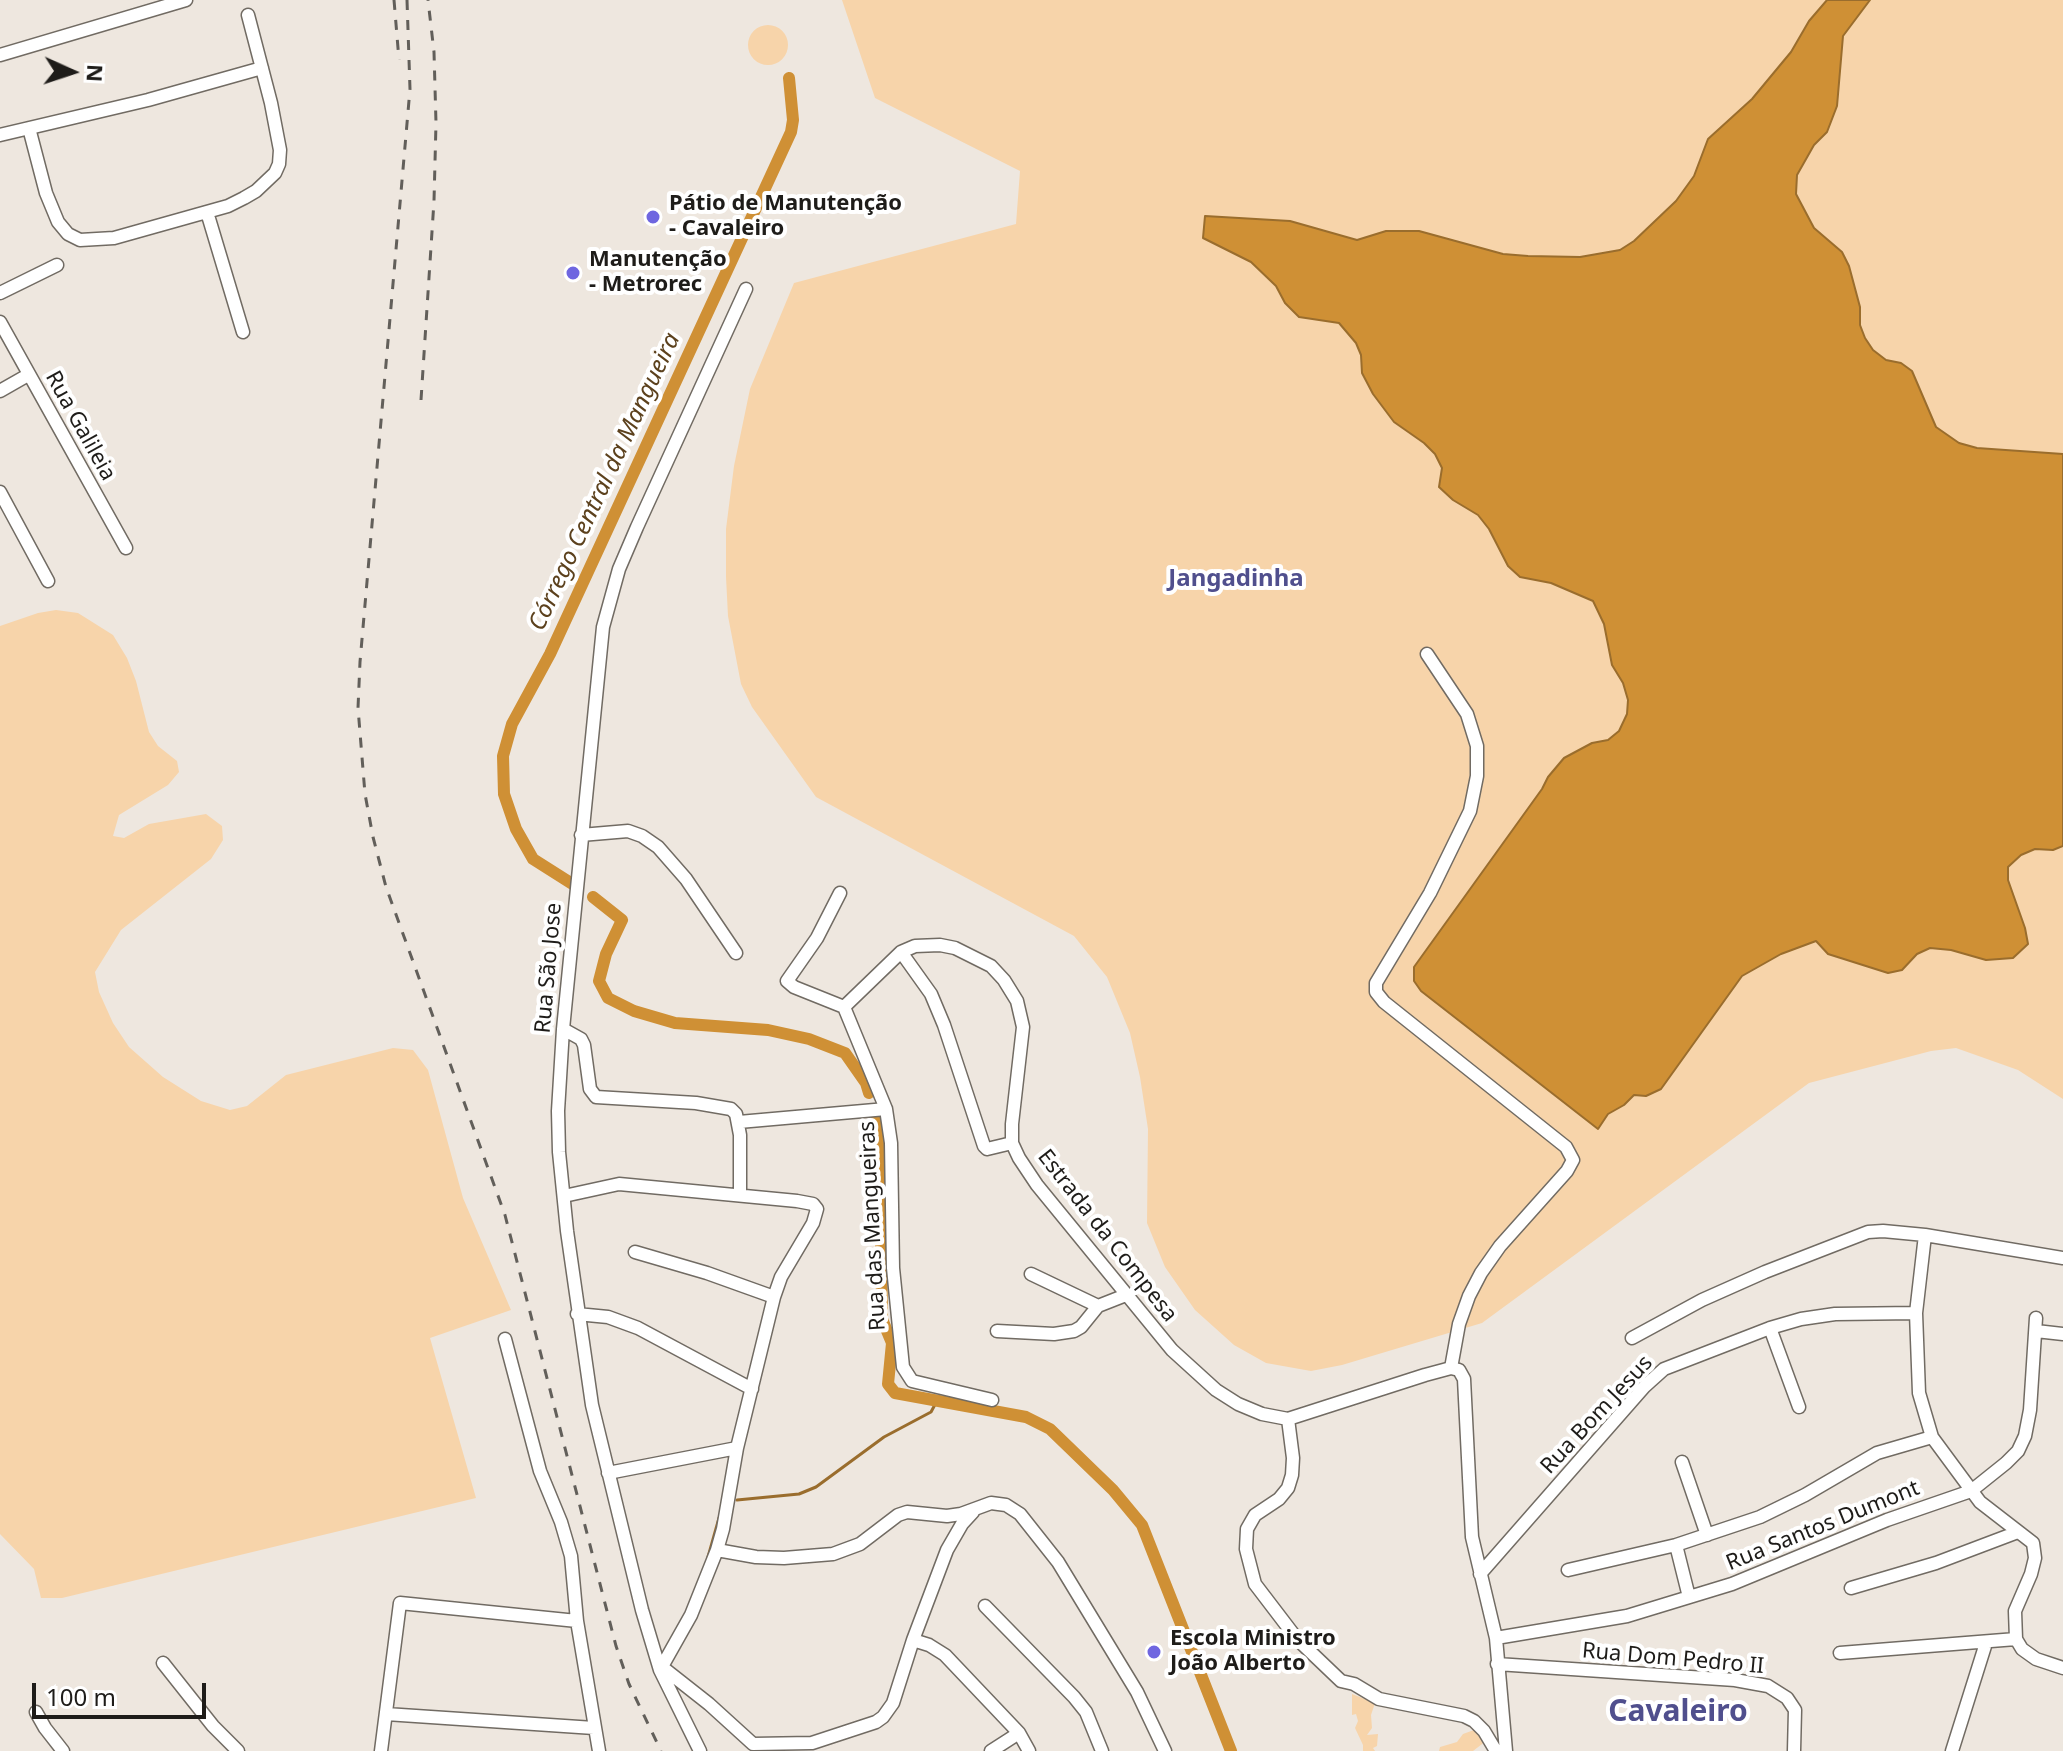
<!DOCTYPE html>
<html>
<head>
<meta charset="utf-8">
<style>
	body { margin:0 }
	#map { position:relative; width:2063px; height:1751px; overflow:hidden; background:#eee7df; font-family:"Noto Sans",sans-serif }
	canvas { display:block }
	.north { position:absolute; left:32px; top:32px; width:80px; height:80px; -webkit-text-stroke:6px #fff; paint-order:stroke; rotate:93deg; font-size:22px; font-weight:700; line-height:32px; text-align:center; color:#1e1c19 }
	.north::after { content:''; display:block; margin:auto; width:28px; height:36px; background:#1e1c19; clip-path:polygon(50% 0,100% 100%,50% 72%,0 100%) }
	.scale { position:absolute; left:32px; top:1683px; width:174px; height:36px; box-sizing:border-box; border:4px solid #1e1c19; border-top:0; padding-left:10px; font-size:24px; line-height:28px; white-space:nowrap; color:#1e1c19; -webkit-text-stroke:6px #fff; paint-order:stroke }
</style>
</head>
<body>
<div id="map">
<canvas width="2063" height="1751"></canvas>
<div class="north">N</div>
<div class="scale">100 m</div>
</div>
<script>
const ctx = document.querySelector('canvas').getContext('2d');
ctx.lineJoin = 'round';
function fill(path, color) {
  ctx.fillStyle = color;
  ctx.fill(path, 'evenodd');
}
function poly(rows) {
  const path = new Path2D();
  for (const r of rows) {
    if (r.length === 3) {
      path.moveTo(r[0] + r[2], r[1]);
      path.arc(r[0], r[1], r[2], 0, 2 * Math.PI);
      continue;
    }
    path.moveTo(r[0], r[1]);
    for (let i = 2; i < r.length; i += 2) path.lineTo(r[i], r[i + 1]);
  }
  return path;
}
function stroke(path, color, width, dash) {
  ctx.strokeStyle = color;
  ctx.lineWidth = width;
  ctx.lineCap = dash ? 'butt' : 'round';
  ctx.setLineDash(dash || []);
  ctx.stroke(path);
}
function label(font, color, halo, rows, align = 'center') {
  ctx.font = font + ' "Noto Sans",sans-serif';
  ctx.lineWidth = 8;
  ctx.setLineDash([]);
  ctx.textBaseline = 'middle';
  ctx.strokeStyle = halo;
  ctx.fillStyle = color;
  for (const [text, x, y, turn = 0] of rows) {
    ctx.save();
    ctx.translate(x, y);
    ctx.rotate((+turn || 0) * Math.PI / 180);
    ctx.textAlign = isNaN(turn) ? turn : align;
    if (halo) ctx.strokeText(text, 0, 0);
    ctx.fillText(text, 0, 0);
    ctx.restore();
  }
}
fill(poly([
	[842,0,2063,0,2063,1099,2018,1070,1956,1048,1931,1051,1809,1083,1482,1323,1342,1365,1311,1371,1266,1363,1234,1345,1195,1310,1165,1267,1147,1223,1148,1129,1140,1077,1130,1033,1107,977,1074,936,816,797,752,707,741,684,728,616,726,577,726,529,734,466,750,389,794,283,1016,224,1020,171,875,98],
	[768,45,20],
	[56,610,78,613,113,635,127,658,136,681,149,732,158,746,177,761,179,772,168,785,119,815,113,836,124,838,149,824,206,814,222,826,223,840,211,859,121,930,95,972,99,992,113,1023,129,1047,163,1077,201,1101,230,1110,247,1106,286,1075,393,1048,413,1050,428,1070,463,1198,511,1310,430,1338,476,1498,62,1598,41,1598,34,1569,0,1534,0,626,38,613],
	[1352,1694,1375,1703,1371,1715,1372,1728,1367,1735,1378,1734,1377,1746,1373,1748,1375,1751,1363,1751,1363,1745,1355,1728,1358,1721,1356,1714,1352,1715],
	[1474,1730,1486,1741,1473,1751,1439,1751,1440,1747,1457,1742,1463,1734]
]), '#f7d4aa');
const water = poly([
	[1827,0,1870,0,1843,36,1837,106,1827,132,1814,145,1797,175,1796,194,1814,228,1842,252,1849,266,1860,307,1860,325,1865,338,1873,350,1886,360,1901,363,1912,371,1936,427,1959,443,1977,448,2063,454,2063,846,2053,850,2035,849,2021,855,2008,867,2008,880,2025,928,2028,944,2013,958,1986,960,1951,950,1930,948,1917,954,1902,970,1888,973,1828,954,1816,941,1781,954,1742,976,1661,1089,1646,1096,1634,1095,1624,1105,1608,1114,1598,1129,1421,991,1414,981,1414,967,1542,789,1548,777,1564,758,1592,743,1608,740,1619,731,1627,714,1628,700,1623,683,1612,665,1604,624,1593,601,1551,583,1520,577,1508,566,1489,529,1478,515,1453,500,1439,487,1442,468,1435,454,1424,443,1394,422,1373,394,1362,373,1361,355,1356,343,1339,323,1299,317,1285,303,1276,286,1251,262,1203,238,1205,216,1290,221,1357,240,1386,231,1419,231,1503,254,1528,256,1580,257,1620,250,1634,241,1676,201,1694,176,1708,139,1752,99,1791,52,1809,21,1827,0]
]);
fill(water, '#cf9035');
stroke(water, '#9a6d2d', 2);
stroke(poly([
	[737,1500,799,1494,816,1487,884,1437,931,1412,938,1399],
	[708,1557,719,1518]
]), '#9a6d2d', 3);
stroke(poly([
	[574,885,533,859,516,829,504,794,503,756,512,724,550,654,791,132,793,120,789,78],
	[593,897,622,920,606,954,599,981,608,998,634,1011,675,1023,768,1030,809,1039,845,1053,866,1083,869,1093],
	[875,1111,878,1121,880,1162,882,1319,892,1343,888,1384,895,1393,1026,1417,1050,1429,1113,1490,1142,1525,1231,1751]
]), '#cf9035', 12);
const minor = poly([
	[0,55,186,0],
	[29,128,46,193,58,222,68,234,80,240,114,238,228,206,244,198,256,191,275,173,279,164,280,150,271,103,248,15],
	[0,135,148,100,262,68],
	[207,212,243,332],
	[0,293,57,265],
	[0,322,126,548],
	[0,391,28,375],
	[0,492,48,581],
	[1427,654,1467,714,1477,746,1477,776,1470,811,1430,893,1376,983,1376,992,1384,1002,1566,1147,1573,1160,1567,1171,1500,1246,1481,1273,1469,1296,1459,1324,1451,1368],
	[581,835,628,831,642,836,658,847,686,879,736,953],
	[840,893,817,938,787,981,794,987,844,1007,886,1109,891,1143,893,1268,903,1367,912,1381,992,1400],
	[901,952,931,994,944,1025,984,1146,987,1149,1012,1143],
	[844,1007,901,952,915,946,940,945,955,948,991,966,1004,980,1017,1001,1023,1027,1012,1124,1012,1143,1019,1158,1037,1185,1172,1350,1216,1390,1238,1404,1262,1414,1288,1419,1425,1375,1451,1368,1459,1370,1464,1379,1472,1537,1496,1638,1506,1751],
	[563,1029,581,1039,584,1045,590,1089,596,1097,696,1103,731,1109,736,1114,740,1135,740,1195],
	[739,1122,886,1109],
	[564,1196,619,1184,797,1201,813,1204,817,1209,813,1223,781,1277,774,1297,737,1448,723,1529,717,1550,691,1615,660,1670],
	[1925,1235,1916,1313,1919,1393,1932,1437,1980,1502,2033,1543,2035,1558,2031,1574,2015,1611,2016,1639,2022,1649,2036,1659,2063,1668],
	[635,1252,707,1273,774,1297],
	[1031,1274,1098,1306],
	[577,1314,608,1317,638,1328,752,1389],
	[1770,1328,1799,1407],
	[997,1331,1054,1334,1074,1331,1081,1327,1098,1306,1126,1295],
	[2036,1331,2063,1334],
	[1632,1338,1702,1300,1765,1272,1868,1232,1883,1231,1925,1235,2063,1258],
	[505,1339,540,1471,561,1522,571,1556,577,1621,599,1751],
	[1288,1419,1293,1458,1292,1475,1288,1488,1279,1499,1255,1515,1247,1529,1246,1549,1255,1584,1297,1639,1341,1681,1354,1684,1379,1699,1464,1716,1474,1721,1484,1731,1496,1751],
	[1682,1462,1707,1535],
	[608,1473,737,1448],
	[1676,1545,1689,1597],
	[717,1550,756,1557,784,1558,833,1554,860,1544,898,1515,907,1512,947,1516,961,1514,991,1503,1006,1505,1020,1514,1058,1562,1137,1692,1165,1751],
	[1568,1570,1676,1545,1760,1517,1805,1495,1877,1453,1932,1437],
	[1480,1574,1644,1387,1664,1369,1770,1328,1801,1319,1835,1314,1916,1313],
	[1851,1588,1936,1563,2018,1532],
	[985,1606,1074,1697,1086,1712,1102,1751],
	[1496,1638,1627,1616,1732,1584,1887,1520,1971,1491,2006,1463,2018,1451,2025,1436,2030,1410,2036,1318],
	[913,1640,929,1645,945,1655,1019,1733,1029,1751],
	[1840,1653,2016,1639],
	[163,1663,213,1726,238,1751],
	[1497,1664,1735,1680,1768,1686,1787,1698,1795,1710,1794,1751],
	[662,1667,709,1704,753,1744,812,1743,876,1722,883,1717,893,1703,913,1640,947,1550,962,1524,973,1512],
	[36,1712,45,1728,63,1751],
	[386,1714,594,1728],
	[381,1751,400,1603,577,1621],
	[700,1751,660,1670,642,1610,592,1405,567,1231,559,1152,558,1111,563,1029,603,627,619,569,637,527,746,289],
	[991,1751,1019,1733],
	[1952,1751,1986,1643]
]);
stroke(minor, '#716b63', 15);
stroke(minor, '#fff', 12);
stroke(poly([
	[394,0,399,60],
	[407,0,410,89,360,662,358,708,365,794,373,837,386,887,505,1215,616,1646,629,1684,661,1751],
	[421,400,434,201,436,123,434,52,428,0]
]), '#625f5a', 3, [10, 10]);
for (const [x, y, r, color] of [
	[653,217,8,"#6f66e0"],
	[573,273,8,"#6f66e0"],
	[1154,1652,8,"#6f66e0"]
]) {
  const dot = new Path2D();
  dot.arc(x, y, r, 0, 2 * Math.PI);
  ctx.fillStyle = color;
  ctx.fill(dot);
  stroke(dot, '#fff', 3);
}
label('bold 22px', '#1e1c19', '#fff', [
	["Pátio de Manutenção",669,204],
	["- Cavaleiro",669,229],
	["Manutenção",589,260],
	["- Metrorec",589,285],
	["Escola Ministro",1170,1639],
	["João Alberto",1170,1664]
], 'left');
label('22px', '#1e1c19', '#fff', [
	["Rua Galileia",80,426,61],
	["Rua São Jose",549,968,-85],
	["Rua das Mangueiras",873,1226,-93],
	["Estrada da Compesa",1107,1236,52],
	["Rua Bom Jesus",1597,1415,-47],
	["Rua Santos Dumont",1823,1526,-22],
	["Rua Dom Pedro II",1673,1659,5]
]);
label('italic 24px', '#5c411d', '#fff', [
	["Córrego Central da Mangueira",605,482,-65]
]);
label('bold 24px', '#504f8d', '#fff', [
	["Jangadinha",1236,579]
]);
label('bold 30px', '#504f8d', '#fff', [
	["Cavaleiro",1678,1712]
]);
</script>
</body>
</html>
